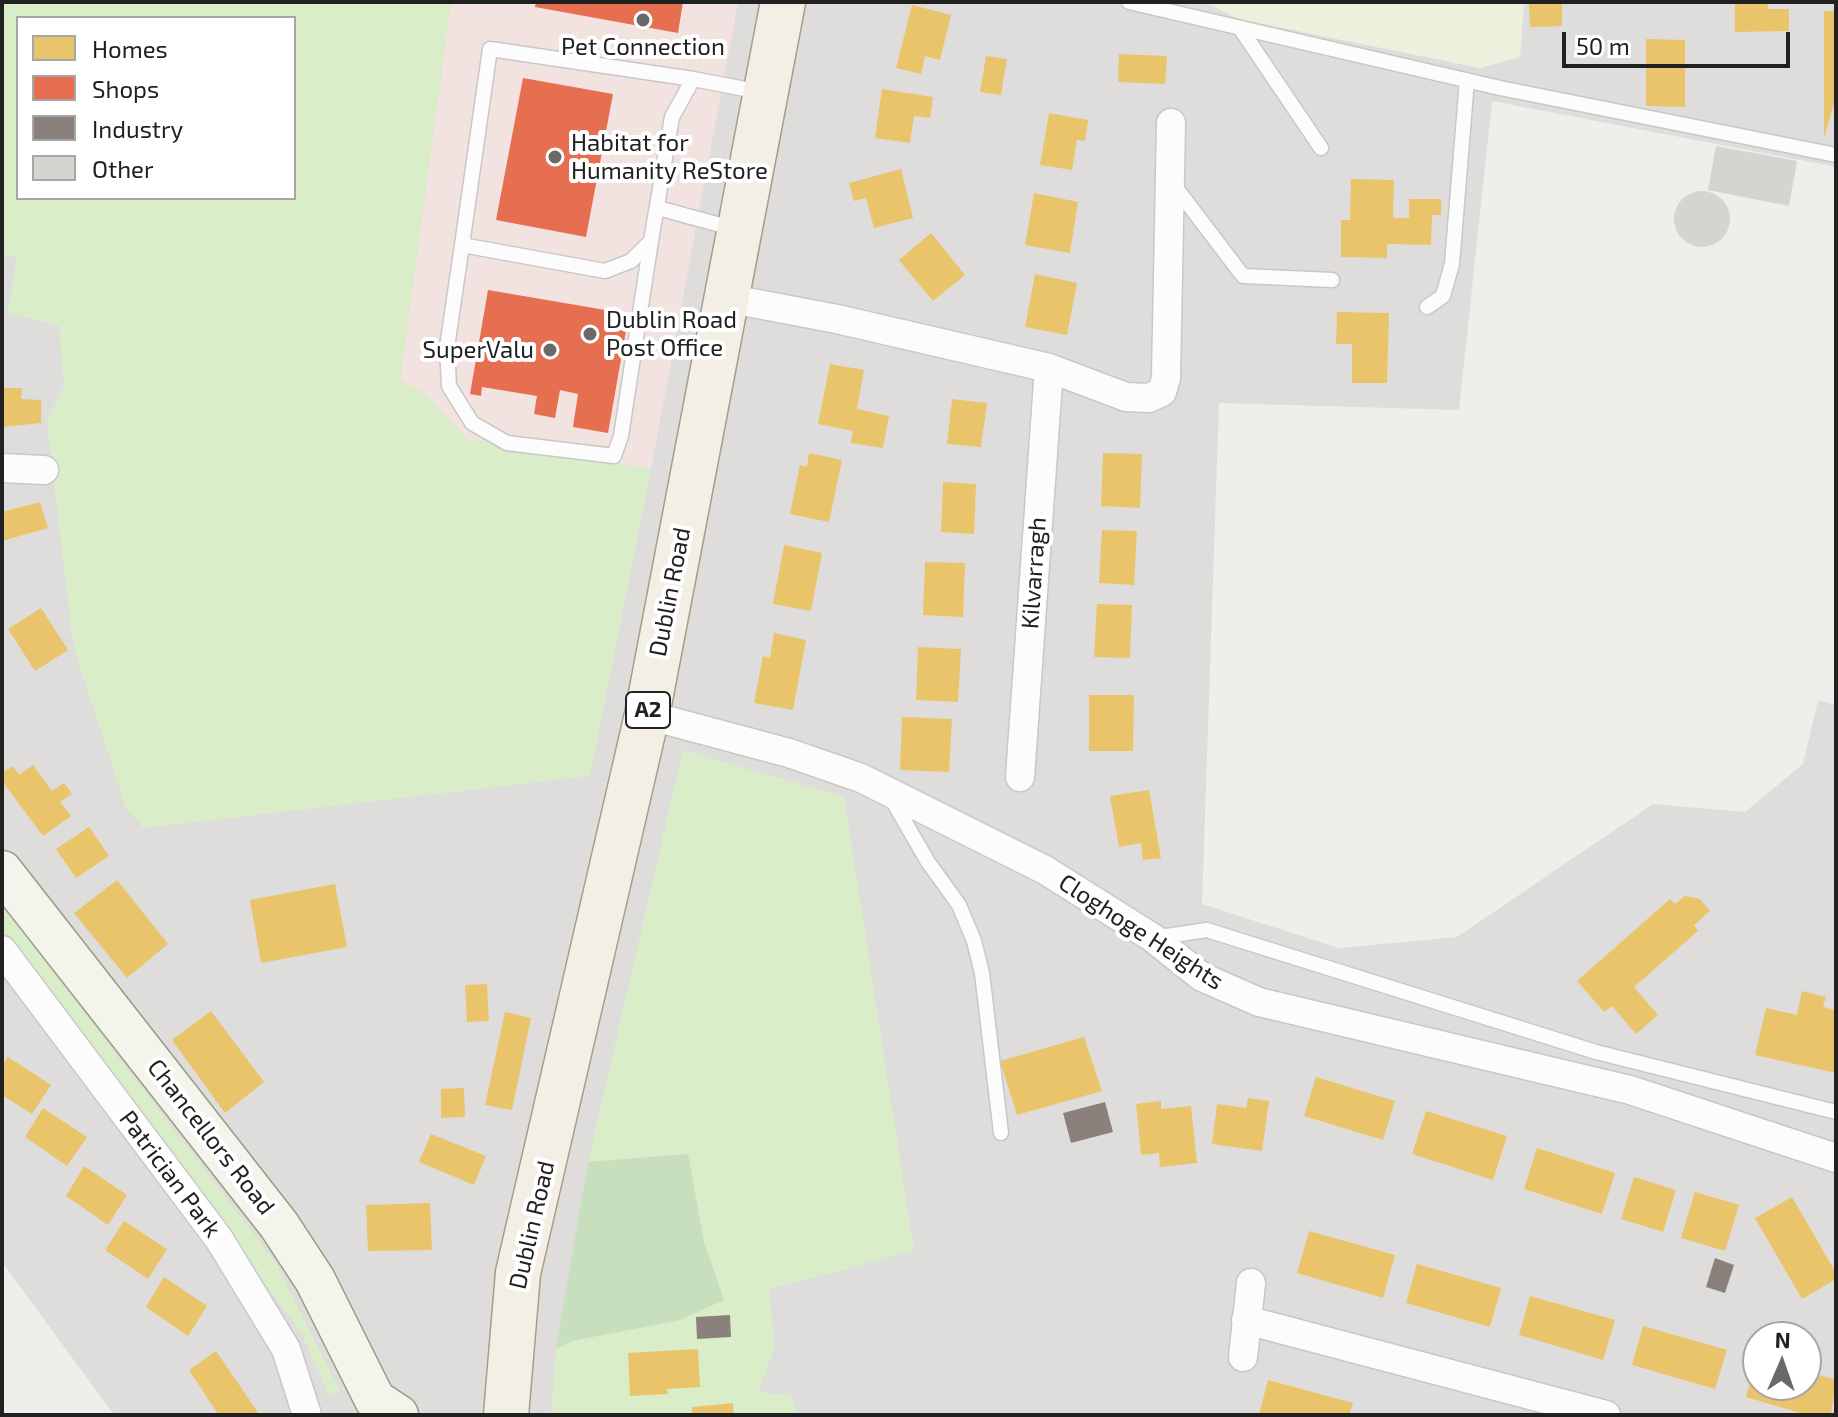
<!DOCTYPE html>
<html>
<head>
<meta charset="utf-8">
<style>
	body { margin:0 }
	#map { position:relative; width:1838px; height:1417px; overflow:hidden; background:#f0eeea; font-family:"Exo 2",sans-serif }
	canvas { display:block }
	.frame { position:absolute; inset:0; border:4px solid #212121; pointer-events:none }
	.legend { position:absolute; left:16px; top:16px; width:280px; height:184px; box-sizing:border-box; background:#fff; border:2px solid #a6a6a6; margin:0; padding:10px 14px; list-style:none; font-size:24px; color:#212121 }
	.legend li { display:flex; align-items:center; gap:16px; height:40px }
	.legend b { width:40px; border:2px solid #a6a6a6 }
	.north { position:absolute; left:1742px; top:1321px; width:80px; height:80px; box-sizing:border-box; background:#fff; border:2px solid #a6a6a6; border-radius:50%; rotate:2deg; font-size:22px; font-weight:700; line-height:32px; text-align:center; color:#212121 }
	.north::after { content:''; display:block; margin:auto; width:28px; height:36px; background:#696967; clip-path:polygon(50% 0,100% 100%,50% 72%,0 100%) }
	.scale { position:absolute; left:1562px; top:32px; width:228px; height:36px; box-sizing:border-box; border:4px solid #212121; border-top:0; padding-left:10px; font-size:24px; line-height:28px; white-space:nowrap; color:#212121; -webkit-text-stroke:6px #fff; paint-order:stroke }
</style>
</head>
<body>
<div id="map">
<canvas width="1838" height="1417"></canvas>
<div class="frame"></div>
<ul class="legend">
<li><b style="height:22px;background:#e9c46a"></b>Homes</li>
<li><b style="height:22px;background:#e76f51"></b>Shops</li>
<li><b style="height:22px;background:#8a817c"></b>Industry</li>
<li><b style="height:22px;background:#d6d4d1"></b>Other</li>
</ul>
<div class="north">N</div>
<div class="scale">50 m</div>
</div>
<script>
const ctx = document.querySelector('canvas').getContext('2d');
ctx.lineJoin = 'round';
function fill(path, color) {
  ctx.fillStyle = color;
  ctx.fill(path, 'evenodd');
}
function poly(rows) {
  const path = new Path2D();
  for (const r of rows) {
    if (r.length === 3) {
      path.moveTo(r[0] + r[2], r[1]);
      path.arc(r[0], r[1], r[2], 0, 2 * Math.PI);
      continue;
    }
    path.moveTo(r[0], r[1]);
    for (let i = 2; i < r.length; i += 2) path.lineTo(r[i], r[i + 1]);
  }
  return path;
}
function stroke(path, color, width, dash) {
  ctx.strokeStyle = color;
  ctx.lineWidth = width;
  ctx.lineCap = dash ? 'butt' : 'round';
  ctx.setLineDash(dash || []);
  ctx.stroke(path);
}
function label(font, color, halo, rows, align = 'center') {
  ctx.font = font + ' "Exo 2",sans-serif';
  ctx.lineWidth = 8;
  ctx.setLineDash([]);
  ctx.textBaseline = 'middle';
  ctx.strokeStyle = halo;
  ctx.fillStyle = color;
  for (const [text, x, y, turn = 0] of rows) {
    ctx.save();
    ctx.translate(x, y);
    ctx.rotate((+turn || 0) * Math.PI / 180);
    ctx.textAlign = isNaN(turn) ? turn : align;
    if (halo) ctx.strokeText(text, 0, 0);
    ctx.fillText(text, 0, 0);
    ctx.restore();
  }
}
fill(poly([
	[2,2,1836,2,1836,167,1492,101,1459,410,1219,403,1202,904,1339,948,1457,937,1653,804,1745,812,1803,764,1818,700,1836,705,1836,1415,114,1415,2,1262],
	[18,18,294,18,294,198,18,198],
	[1758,1337,1806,1337,1806,1385,1758,1385]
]), '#dfdddb');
fill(poly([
	[451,2,738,2,651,469,467,439,426,394,400,380]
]), '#f2e3e0');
fill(poly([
	[1204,2,1524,2,1520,57,1480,68,1238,19]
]), '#eef0dd');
fill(poly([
	[2,2,451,2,400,380,426,394,467,439,651,469,590,776,144,828,126,808,73,645,47,421,64,387,59,326,8,312,17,257,2,255],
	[18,18,294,18,294,198,18,198],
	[683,750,844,797,914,1251,769,1289,775,1346,758,1392,791,1395,797,1415,551,1415,556,1349,572,1341,724,1300,704,1242,688,1154,588,1162],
	[2,906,273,1259,341,1392,330,1396,301,1332,2,935]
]), '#d9eec8');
fill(poly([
	[688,1154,704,1242,724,1300,680,1320,572,1341,556,1349,588,1162]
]), '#c8dfbe');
fill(poly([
	[1529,2,1562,2,1562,26,1530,27],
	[1735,2,1768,2,1768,9,1789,9,1789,31,1735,32],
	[912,5,951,15,940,60,925,56,921,74,896,68],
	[1824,11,1836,11,1836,96,1824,138],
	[1646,39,1685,40,1685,107,1646,106],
	[1119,54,1167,56,1165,84,1118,82],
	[986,56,1007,59,1001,95,980,92],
	[882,89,933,97,930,118,914,116,910,143,875,138],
	[1049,113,1088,120,1085,141,1077,140,1072,170,1040,165],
	[901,169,913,218,874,228,866,198,854,201,849,183],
	[1351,179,1394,180,1393,218,1409,218,1409,199,1441,199,1441,215,1432,215,1431,245,1387,244,1387,258,1341,257,1341,220,1350,220],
	[1034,193,1078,202,1070,253,1025,245],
	[931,233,965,275,933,301,899,260],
	[1035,274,1077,283,1067,335,1025,327],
	[1337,312,1389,313,1387,383,1352,383,1352,344,1336,344],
	[830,364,864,370,857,409,889,416,883,448,851,443,853,431,818,424],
	[2,388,22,388,21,399,41,400,41,423,2,427],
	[952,399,987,403,981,447,947,444],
	[809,453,842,460,829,522,790,514,800,465,807,467],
	[1103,453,1142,454,1140,508,1101,506],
	[943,482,976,484,974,534,941,532],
	[40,502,48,528,2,541,2,512],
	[1102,530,1137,531,1134,585,1099,583],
	[784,545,822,553,811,611,773,604],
	[925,562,965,563,963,617,923,615],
	[1097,604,1132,605,1130,658,1094,657],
	[41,608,68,650,35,671,8,629],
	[774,633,806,640,793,710,754,703,763,656,770,658],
	[918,647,961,649,958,702,916,700],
	[1089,695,1134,695,1133,751,1089,751],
	[902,717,952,719,949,772,900,770],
	[33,765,52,791,64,783,72,794,60,802,71,816,43,836,2,781,2,773,13,766,19,775],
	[1149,790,1161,858,1143,860,1141,843,1119,847,1110,796],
	[89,827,109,856,76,878,56,849],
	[117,880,168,944,127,978,74,913],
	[335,884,347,947,261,963,250,900],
	[1685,896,1700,899,1710,911,1694,925,1698,931,1634,987,1658,1015,1636,1034,1612,1006,1604,1012,1577,981,1670,899,1675,904],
	[487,984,489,1021,467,1022,465,985],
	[1802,991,1826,997,1823,1007,1836,1010,1836,1073,1755,1055,1766,1008,1797,1015],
	[211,1011,264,1082,225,1113,172,1040],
	[505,1012,531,1018,512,1110,485,1105],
	[1084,1037,1102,1091,1017,1115,1000,1061],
	[8,1057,51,1085,32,1114,2,1095,2,1066],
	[1316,1077,1395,1101,1383,1140,1304,1116],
	[464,1088,465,1117,441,1118,441,1089],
	[1248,1098,1269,1101,1262,1151,1212,1144,1217,1104,1246,1108],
	[1161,1101,1161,1109,1191,1106,1197,1163,1160,1167,1159,1153,1141,1155,1136,1104],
	[43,1108,87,1137,67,1166,25,1137],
	[1426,1111,1507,1136,1493,1180,1412,1154],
	[431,1134,486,1156,474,1185,419,1162],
	[1537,1148,1615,1173,1602,1214,1524,1189],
	[84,1166,127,1195,108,1225,66,1196],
	[1634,1177,1676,1190,1663,1232,1621,1219],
	[1695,1192,1739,1205,1725,1251,1681,1238],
	[1792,1197,1836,1273,1836,1279,1802,1299,1755,1218],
	[430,1203,432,1250,368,1251,366,1205],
	[124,1221,167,1249,148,1279,105,1250],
	[1309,1231,1395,1255,1383,1298,1297,1273],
	[1417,1264,1501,1288,1490,1327,1406,1303],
	[164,1277,207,1306,188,1336,146,1307],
	[1530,1296,1615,1320,1603,1360,1519,1335],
	[1643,1326,1727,1350,1715,1389,1632,1365],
	[698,1349,700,1387,667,1389,668,1394,630,1396,628,1353],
	[216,1351,244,1392,260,1415,219,1415,216,1411,189,1370],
	[1757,1357,1758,1385,1806,1385,1806,1371,1836,1380,1831,1415,1807,1415,1746,1397],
	[1268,1380,1353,1403,1349,1415,1259,1415],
	[733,1403,734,1415,692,1415,692,1407]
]), '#e9c46a');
fill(poly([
	[536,2,683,2,678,33,535,7],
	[523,78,613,94,586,237,496,220],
	[488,290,629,314,608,433,573,427,578,394,560,390,555,418,534,414,537,396,482,387,481,396,470,394]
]), '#e76f51');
fill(poly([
	[1105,1102,1113,1132,1071,1143,1063,1113],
	[1715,1258,1734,1265,1725,1293,1706,1287],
	[730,1315,731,1337,697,1339,696,1317]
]), '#8a817c');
fill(poly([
	[1716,146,1797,161,1789,206,1708,190],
	[1702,219,28]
]), '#d6d4d1');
const lane = poly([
	[1129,2,1500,88,1836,155],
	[1240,28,1321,148],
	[1173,184,1243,276,1332,280],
	[658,208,735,229],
	[651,241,621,436,614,456,507,443,472,423,449,386,447,347,462,245,605,271,631,261,651,241,672,117,693,79,761,92],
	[462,245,490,49,693,79],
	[1427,307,1443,296,1452,264,1467,80],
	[891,798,928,862,959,905,974,941,982,973,1001,1133],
	[1153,938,1207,930,1596,1052,1836,1112]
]);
const street = poly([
	[726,298,837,319,1049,368,1126,397,1149,398,1162,392,1166,378,1171,123],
	[2,468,44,470],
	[647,715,789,753,861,778,1045,870,1153,938,1202,977,1259,1002,1630,1090,1836,1158],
	[1020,777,1049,368],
	[2,950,219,1239,286,1349,307,1415],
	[1246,1320,1606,1415],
	[1243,1357,1251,1283]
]);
const secondary = poly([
	[2,871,279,1225,315,1280,375,1400,398,1415]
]);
const primary = poly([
	[506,1415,518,1273,647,715,783,2]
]);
stroke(lane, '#c8c8c6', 17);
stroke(street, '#c8c8c6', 31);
stroke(secondary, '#979b80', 43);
stroke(primary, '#a79e86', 47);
stroke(lane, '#fdfcfc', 14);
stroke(street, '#fdfcfc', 28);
stroke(secondary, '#f3f4ec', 40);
stroke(primary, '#f3eee6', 44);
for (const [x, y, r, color] of [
	[643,20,8,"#696967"],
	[555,157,8,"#696967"],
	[590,334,8,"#696967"],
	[550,350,8,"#696967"]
]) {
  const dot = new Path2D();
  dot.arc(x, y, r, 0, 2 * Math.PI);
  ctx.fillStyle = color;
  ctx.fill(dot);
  stroke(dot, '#fff', 3);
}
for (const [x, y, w] of [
	[648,710,44]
]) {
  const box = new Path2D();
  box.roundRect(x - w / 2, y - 18, w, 36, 6);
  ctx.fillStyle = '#fff';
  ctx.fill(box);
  stroke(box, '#212121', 2);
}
label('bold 22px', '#212121', null, [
	["A2",648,710]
]);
label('24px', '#212121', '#fff', [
	["Pet Connection",643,47,"center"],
	["Habitat for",571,143],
	["Humanity ReStore",571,171],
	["Dublin Road",606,320],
	["Post Office",606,348],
	["SuperValu",534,350,"right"]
], 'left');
label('24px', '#212121', '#fff', [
	["Kilvarragh",1034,573,-86],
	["Dublin Road",670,592,-79],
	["Cloghoge Heights",1141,932,33],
	["Chancellors Road",211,1137,52],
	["Patrician Park",170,1174,53],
	["Dublin Road",532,1225,-77]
]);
</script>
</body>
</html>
